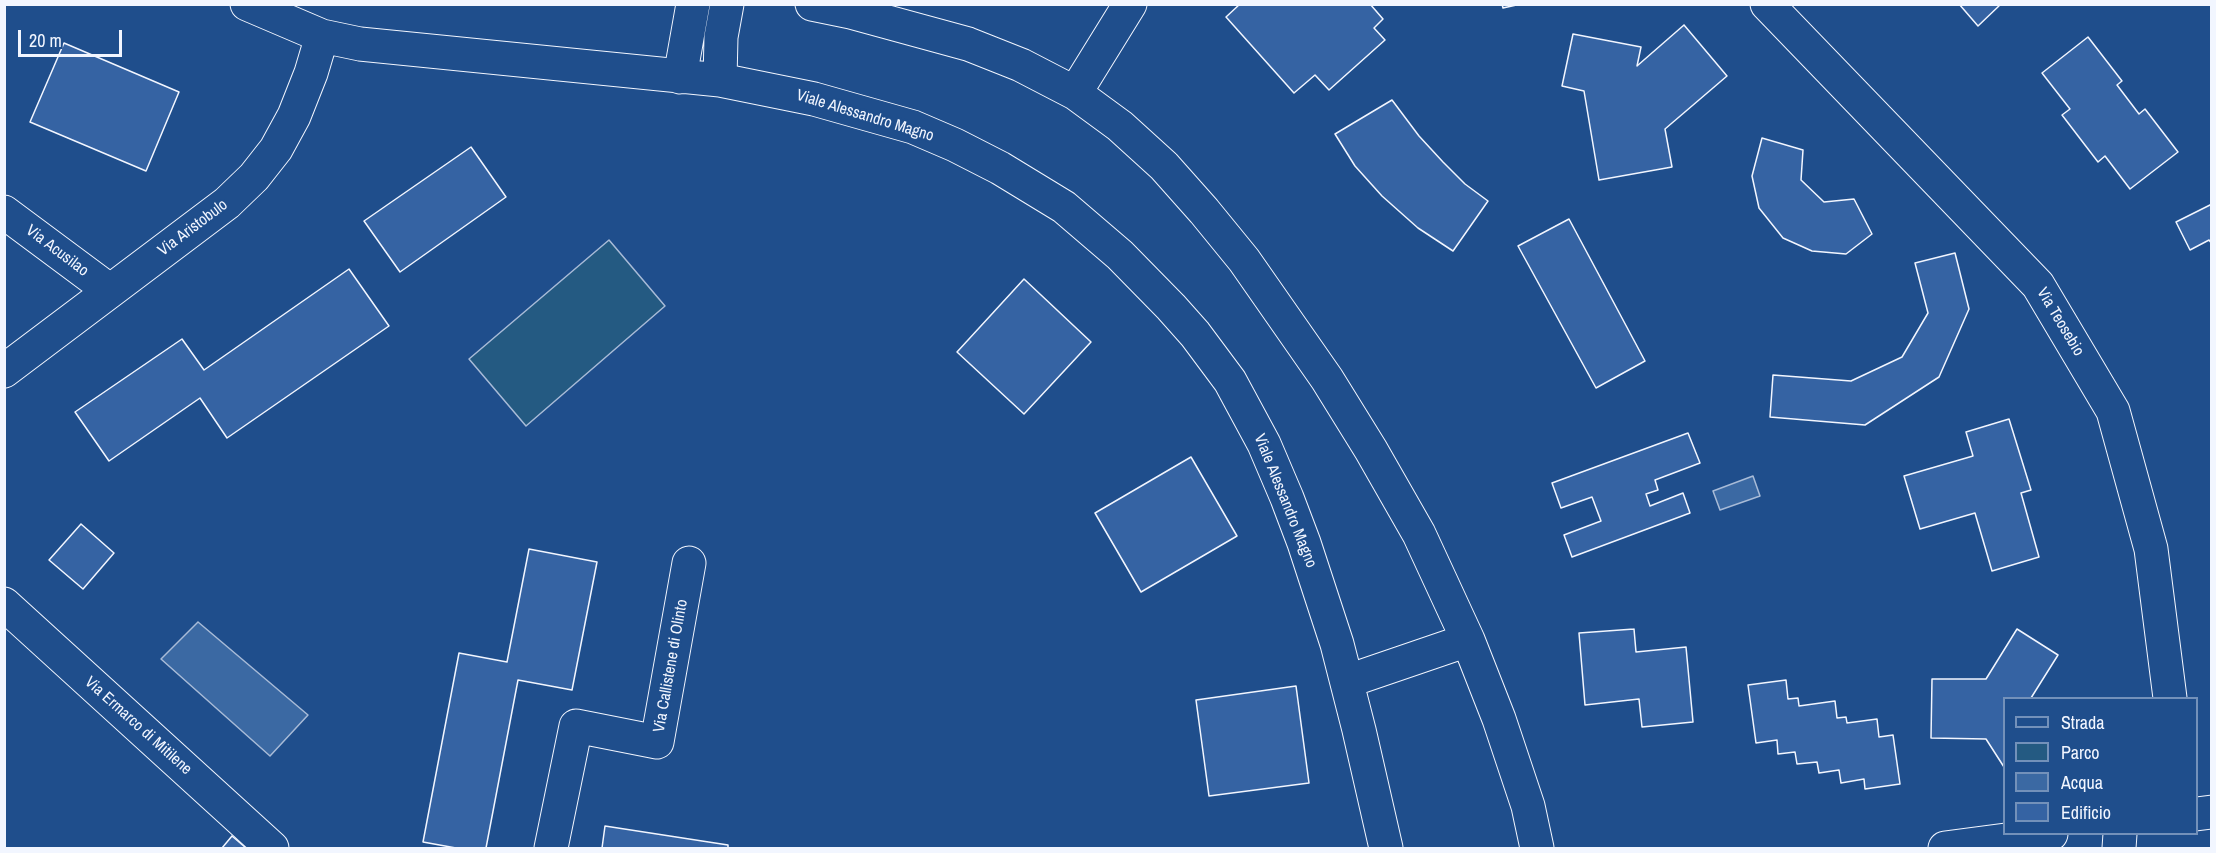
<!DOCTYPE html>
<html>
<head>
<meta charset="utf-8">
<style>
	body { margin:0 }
	#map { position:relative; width:2216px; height:853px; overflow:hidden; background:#1f4e8c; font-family:"Archivo Narrow",sans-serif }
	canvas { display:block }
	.frame { position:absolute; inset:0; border:6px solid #f2f6ff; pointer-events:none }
	.legend { position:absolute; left:2003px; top:697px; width:195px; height:138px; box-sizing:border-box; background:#1f4e8c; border:2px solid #7391ba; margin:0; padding:8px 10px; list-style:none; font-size:18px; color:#f2f6ff }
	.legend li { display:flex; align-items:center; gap:12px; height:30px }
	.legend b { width:30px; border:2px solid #7391ba }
	.scale { position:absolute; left:18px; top:30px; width:104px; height:27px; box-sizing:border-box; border:3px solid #f2f6ff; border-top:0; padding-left:8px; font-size:18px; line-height:21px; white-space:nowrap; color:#f2f6ff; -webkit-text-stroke:4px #1f4e8c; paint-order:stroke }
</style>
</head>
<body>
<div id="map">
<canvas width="2216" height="853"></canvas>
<div class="frame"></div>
<ul class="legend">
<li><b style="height:8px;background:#1f4e8c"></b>Strada</li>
<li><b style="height:16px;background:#245a82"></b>Parco</li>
<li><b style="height:16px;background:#3b69a3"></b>Acqua</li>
<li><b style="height:16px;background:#3563a3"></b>Edificio</li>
</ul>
<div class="scale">20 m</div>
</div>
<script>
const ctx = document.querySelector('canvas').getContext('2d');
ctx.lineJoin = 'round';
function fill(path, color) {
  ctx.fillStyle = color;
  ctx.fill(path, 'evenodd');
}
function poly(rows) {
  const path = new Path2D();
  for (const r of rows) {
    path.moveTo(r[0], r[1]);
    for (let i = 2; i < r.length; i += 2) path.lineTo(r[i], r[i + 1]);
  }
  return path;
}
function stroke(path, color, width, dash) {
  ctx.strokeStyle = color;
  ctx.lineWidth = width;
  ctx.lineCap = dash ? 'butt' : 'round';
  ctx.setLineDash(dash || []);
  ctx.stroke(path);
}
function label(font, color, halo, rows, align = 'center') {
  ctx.font = font + ' "Archivo Narrow",sans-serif';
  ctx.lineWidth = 4.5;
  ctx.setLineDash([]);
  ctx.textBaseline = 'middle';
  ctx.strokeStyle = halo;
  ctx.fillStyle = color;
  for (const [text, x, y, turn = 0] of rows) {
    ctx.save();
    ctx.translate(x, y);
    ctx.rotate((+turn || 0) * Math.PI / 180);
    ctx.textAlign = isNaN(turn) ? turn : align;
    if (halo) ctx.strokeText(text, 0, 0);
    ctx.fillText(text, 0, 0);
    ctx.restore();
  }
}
const green = poly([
	[609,240,665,306,526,426,469,359,609,240]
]);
fill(green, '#245a82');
stroke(green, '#a8bbd7', 1.5);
const water = poly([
	[1753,476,1760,496,1720,510,1713,491,1753,476],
	[198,622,308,715,270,756,161,659,198,622]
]);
fill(water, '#3b69a3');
stroke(water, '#a8bbd7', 1.5);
const building = poly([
	[1370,4,1383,19,1374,28,1385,40,1329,90,1315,75,1294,93,1226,17,1240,4,1370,4],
	[1502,4,1521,4,1503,8,1502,4],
	[1959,4,2001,4,1978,26,1959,4],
	[1684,25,1727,76,1665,129,1672,167,1599,180,1584,91,1562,86,1573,34,1641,47,1637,66,1684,25],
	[2088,37,2122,81,2117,85,2139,114,2145,109,2178,152,2130,189,2105,156,2098,162,2062,115,2070,109,2042,73,2088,37],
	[64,43,179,92,146,171,30,122,64,43],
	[1392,100,1419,136,1443,162,1465,184,1488,201,1453,251,1418,228,1382,196,1355,166,1335,134,1392,100],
	[1762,138,1803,150,1801,180,1824,202,1854,199,1872,234,1846,254,1812,251,1783,238,1759,208,1752,176,1762,138],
	[471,147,506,197,400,272,364,221,471,147],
	[2212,204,2212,244,2209,240,2190,250,2176,222,2212,204],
	[1569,219,1645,361,1596,388,1518,246,1569,219],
	[1955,253,1969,309,1939,377,1865,425,1770,417,1773,375,1851,381,1902,357,1928,313,1915,263,1955,253],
	[349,269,389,326,227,438,200,398,109,461,75,412,182,339,204,370,349,269],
	[1024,279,1091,342,1024,414,957,352,1024,279],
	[2009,419,2031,490,2021,493,2039,557,1992,571,1975,513,1920,529,1904,476,1973,456,1966,432,2009,419],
	[1688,433,1700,463,1655,480,1658,490,1646,494,1650,506,1683,493,1690,513,1572,557,1564,535,1601,521,1592,497,1561,508,1552,483,1688,433],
	[1191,457,1237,536,1141,592,1095,513,1191,457],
	[81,524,114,553,83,589,49,560,81,524],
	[529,549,597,562,572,690,518,680,486,848,456,848,423,842,459,653,507,662,529,549],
	[1634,629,1636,652,1686,647,1693,722,1642,727,1639,699,1585,705,1579,633,1634,629],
	[2017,629,2058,655,2031,698,2004,698,2004,767,1986,739,1931,738,1932,679,1986,679,2017,629],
	[1786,680,1788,699,1798,698,1799,706,1835,701,1837,718,1846,717,1847,723,1877,719,1879,737,1893,735,1900,784,1865,789,1864,779,1841,783,1839,770,1819,773,1817,762,1797,764,1795,752,1778,754,1777,740,1756,743,1748,685,1786,680],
	[1296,686,1309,783,1209,796,1196,700,1296,686],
	[605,826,728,845,728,848,602,848,605,826],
	[232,836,246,848,222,848,232,836]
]);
fill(building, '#3563a3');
stroke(building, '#f2f6ff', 1.5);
const minor = poly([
	[247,4,322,36,360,44,720,80,814,99,913,127,955,145,1000,168,1064,207,1120,255,1171,307,1195,334,1230,381,1264,444,1287,498,1304,543,1337,644,1359,730,1386,848],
	[812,4,851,12,968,44,1021,65,1075,93,1120,126,1164,166,1204,211,1244,260,1327,379,1371,450,1419,534,1468,640,1499,719,1528,806,1537,848],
	[1767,4,2038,285,2113,411,2151,549,2170,698],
	[680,77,693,4],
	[720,80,721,37,727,4],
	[1075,93,1130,4],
	[4,212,109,290],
	[4,371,227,203,254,177,276,149,294,116,311,73,322,36],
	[4,604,272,848],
	[1348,681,1468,640],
	[2196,814,2212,812],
	[551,848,576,726,657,742,689,563],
	[1945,848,2051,834],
	[2119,848,2120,834]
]);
stroke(minor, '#f2f6ff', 35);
stroke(minor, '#1f4e8c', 33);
label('16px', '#f2f6ff', '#1f4e8c', [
	["Viale Alessandro Magno",865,116,17],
	["Via Aristobulo",193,228,-37],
	["Via Acusilao",57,251,37],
	["Via Teosebio",2060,322,59],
	["Viale Alessandro Magno",1285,501,68],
	["Via Callistene di Olinto",671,666,-80],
	["Via Ermarco di Mitilene",138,726,42]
]);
</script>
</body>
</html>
